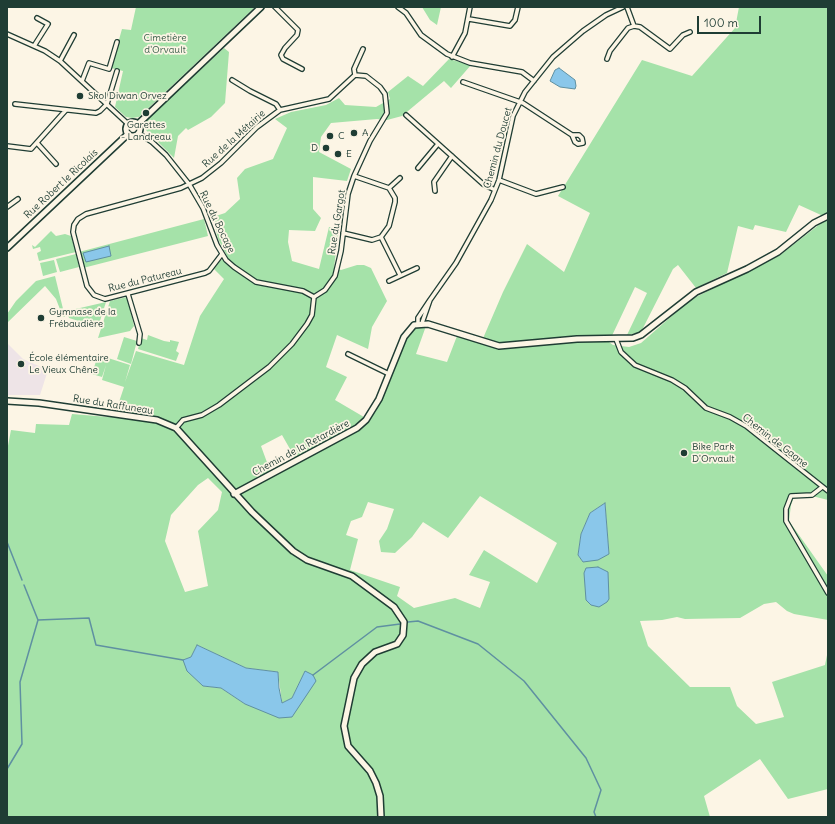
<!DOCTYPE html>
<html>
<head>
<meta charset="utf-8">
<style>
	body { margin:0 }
	#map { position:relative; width:835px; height:824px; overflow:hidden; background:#fcf5e5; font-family:Delius,sans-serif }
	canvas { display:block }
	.frame { position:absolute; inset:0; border:8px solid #1f3d34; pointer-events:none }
	.scale { position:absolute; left:697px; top:16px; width:64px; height:18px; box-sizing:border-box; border:2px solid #1f3d34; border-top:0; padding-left:5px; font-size:12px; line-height:14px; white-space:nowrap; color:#1f3d34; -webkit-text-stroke:3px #fcf5e5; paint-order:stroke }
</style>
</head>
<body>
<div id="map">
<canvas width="835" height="824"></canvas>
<div class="frame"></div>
<div class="scale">100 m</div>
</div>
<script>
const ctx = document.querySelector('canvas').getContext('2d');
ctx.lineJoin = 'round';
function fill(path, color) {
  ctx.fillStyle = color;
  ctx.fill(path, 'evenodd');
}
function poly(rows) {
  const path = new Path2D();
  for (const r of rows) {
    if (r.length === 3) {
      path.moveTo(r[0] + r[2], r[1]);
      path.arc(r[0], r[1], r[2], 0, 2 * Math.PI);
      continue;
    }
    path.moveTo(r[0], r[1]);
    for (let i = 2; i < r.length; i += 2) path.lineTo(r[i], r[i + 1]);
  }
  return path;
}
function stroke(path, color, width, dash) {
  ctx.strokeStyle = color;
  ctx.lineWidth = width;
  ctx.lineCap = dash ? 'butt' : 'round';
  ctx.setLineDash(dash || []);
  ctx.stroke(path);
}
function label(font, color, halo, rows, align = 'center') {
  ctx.font = font + ' Delius,sans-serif';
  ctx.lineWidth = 3.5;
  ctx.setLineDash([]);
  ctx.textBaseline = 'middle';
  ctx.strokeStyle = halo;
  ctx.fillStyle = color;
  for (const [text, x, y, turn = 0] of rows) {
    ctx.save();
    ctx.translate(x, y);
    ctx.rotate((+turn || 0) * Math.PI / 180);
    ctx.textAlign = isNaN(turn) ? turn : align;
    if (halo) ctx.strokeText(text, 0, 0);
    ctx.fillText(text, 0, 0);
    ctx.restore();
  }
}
fill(poly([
	[7,343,23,359,48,370,40,395,7,395]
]), '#eee4e7');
fill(poly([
	[136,7,255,7,139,117,132,118,126,117,115,107,123,71,111,68,122,29,131,30],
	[422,7,441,7,437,25,430,20],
	[739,7,828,7,828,500,816,497,794,497,791,505,789,521,828,576,828,620,794,614,787,611,776,602,764,604,740,618,685,619,677,617,662,620,640,621,648,646,690,687,730,687,737,706,756,724,784,717,772,682,825,665,828,650,828,789,788,799,760,759,704,796,710,817,7,817,7,451,11,430,35,433,36,424,69,425,72,414,108,417,116,411,124,387,102,380,106,365,102,377,92,374,97,358,107,361,108,358,130,365,125,382,136,351,184,365,200,316,224,279,214,269,220,261,227,256,218,239,213,217,225,213,240,199,237,178,245,169,273,159,287,128,275,119,291,112,326,105,339,98,345,105,376,107,390,99,388,92,408,76,423,86,449,59,471,65,451,88,444,81,402,116,387,120,377,119,331,123,321,137,319,152,351,169,347,181,313,177,313,209,321,218,315,231,289,230,288,242,292,261,319,269,329,227,339,228,334,268,341,270,357,265,364,265,371,268,387,301,372,327,368,349,337,335,326,367,347,377,335,400,369,420,376,411,406,339,415,328,426,326,416,354,447,362,457,336,481,343,503,292,527,244,564,272,590,213,558,196,642,60,692,76,735,28],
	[799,205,821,215,820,224,780,255,690,300,641,343,629,347,613,345,609,342,635,287,647,293,627,335,641,332,673,269,678,265,696,288,727,273,738,226,753,230,755,225,786,232],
	[282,435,298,463,272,476,261,446],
	[208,478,222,492,218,510,198,531,208,586,185,592,165,541,171,515,198,485],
	[480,496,557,543,537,583,484,550,469,575,490,582,480,608,455,598,414,608,397,596,400,587,350,570,358,539,346,535,351,521,362,517,368,502,394,509,387,529,379,541,381,552,395,553,412,537,423,522,448,538],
	[605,503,609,554,583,562,578,555,581,534,590,513],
	[197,645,246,668,278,672,282,703,292,698,305,671,292,717,245,704,221,688,203,686,184,660,191,657],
	[224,48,229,52,225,103,211,117,188,130,186,128,178,136,174,158,146,130,145,121],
	[204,219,208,236,83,268,79,252],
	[51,231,56,236,65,234,71,236,76,252,39,261,37,253,41,251,40,247,33,249,32,245,35,247],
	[76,254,79,267,60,272,56,259],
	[54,260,57,272,43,276,40,263],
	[55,276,65,317,63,317,56,299,45,286,7,323,7,314,16,301,36,281],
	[127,297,134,326,130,331,98,338,110,301],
	[106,302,98,327,69,318,67,311],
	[148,335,164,341,170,342,170,340,179,342,176,351,179,353,176,361,138,349,141,338,147,340],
	[124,337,137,341,131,364,117,359]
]), '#a5e2a9');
const water = poly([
	[559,68,575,80,576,86,575,89,560,87,550,81,555,70,559,68],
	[109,246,111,256,86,262,83,253,109,246],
	[605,503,609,554,598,560,583,562,578,555,581,534,590,513,605,503],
	[598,567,608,572,609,599,607,602,599,607,591,605,586,600,584,573,586,568,598,567],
	[197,645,246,668,278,672,279,688,282,703,292,698,305,671,313,675,316,681,292,717,279,718,245,704,221,688,203,686,187,671,183,660,191,657,197,645]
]);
fill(water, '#8ac7ea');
stroke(water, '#5f90a1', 1);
stroke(poly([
	[7,542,22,580],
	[38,620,89,618,96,645,183,660],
	[408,622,418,621,478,644,524,681,586,758,601,790,594,812,596,817],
	[313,675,377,627,400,624],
	[7,769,22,744,20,682,38,620,24,585]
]), '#5f90a1', 1.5);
const street = poly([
	[275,7,298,30,297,35,285,48,281,55,283,59,302,69],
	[398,7,406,13,421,35,447,54,470,63,522,72,534,81],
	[627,7,634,26,640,27,670,49,683,35,690,32],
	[469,19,510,26,515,20,518,7],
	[7,34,45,51,60,61,128,124],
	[34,46,48,24,37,18],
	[452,57,465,33,470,7],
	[607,59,610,51,628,28,634,26],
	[60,61,74,35],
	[355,75,354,69,363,49],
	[232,80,250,91,276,104,280,110],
	[82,81,89,63,109,69,117,42],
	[463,82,523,103,572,135,575,142,578,144,583,143,582,138,579,135,572,135],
	[15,104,96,113,100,111,107,104,117,71],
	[406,115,483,184,495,190],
	[138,133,152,142,166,155,189,184,203,208,217,245,226,260,234,267,256,282,303,291,314,297,312,315,307,324,292,344,269,367,219,405,202,415,183,420,176,428],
	[37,143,56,164],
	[7,146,31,149,66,110],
	[418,168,438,144],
	[499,180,536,194,563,187],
	[389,188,400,178],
	[435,191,434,182,452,156],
	[7,207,18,199],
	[343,233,372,240,381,237,389,226,395,202,395,198,389,188,354,176],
	[381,237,400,275],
	[222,254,209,271,205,273,105,299,94,295,87,286,73,232,74,225,78,219,86,214,181,188,202,178,221,163,257,127,280,110,329,99,355,75,366,76,380,87,385,94,387,113,370,141,354,176,348,194,341,251,335,276,325,290,314,297],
	[389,281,417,268],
	[128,294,140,334,139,343],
	[430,300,456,263,491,200,499,180,513,116,525,92,553,57,583,31,606,15,623,7],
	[418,324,418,318,430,300,422,323],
	[616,339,621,352,635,365,672,380,685,388,706,408,730,417,746,426,828,491],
	[348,354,389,374],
	[821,488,812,495,791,496,786,509,786,521,828,593]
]);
const secondary = poly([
	[133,129,7],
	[138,124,261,7],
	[7,248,128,134],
	[7,401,39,403,157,420,176,428,252,512,293,551,307,560,352,576,394,607,404,622,403,635,397,644,375,652,362,664,354,678,344,726,348,746,370,771,376,783,380,796,381,817],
	[234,494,357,428,366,420,379,399,404,337,414,325,428,324,499,346,577,339,633,338,641,335,696,292,747,269,778,252,814,223,828,216]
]);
stroke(street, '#1f3d34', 6);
stroke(secondary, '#1f3d34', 8);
stroke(street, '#fcf5e5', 3.5);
stroke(secondary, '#fcf5e5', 5);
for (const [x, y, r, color] of [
	[80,96,4,"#1f3d34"],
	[146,113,4,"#1f3d34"],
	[354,133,4,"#1f3d34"],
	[330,136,4,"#1f3d34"],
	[326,148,4,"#1f3d34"],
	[338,154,4,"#1f3d34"],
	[41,318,4,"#1f3d34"],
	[21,364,4,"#1f3d34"],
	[684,453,4,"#1f3d34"]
]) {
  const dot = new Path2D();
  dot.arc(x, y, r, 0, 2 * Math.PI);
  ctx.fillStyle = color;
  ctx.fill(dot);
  stroke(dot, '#fcf5e5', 1.5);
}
label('10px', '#3a5e4b', '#fcf5e5', [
	["Cimetière",165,38],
	["d'Orvault",165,50]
]);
label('10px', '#1f3d34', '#fcf5e5', [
	["Skol Diwan Orvez",88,96],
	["Garettes",146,125,"center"],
	["- Landreau",146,137,"center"],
	["A",362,133],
	["C",338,136],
	["D",318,148,"right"],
	["E",346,154],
	["Gymnase de la",49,312],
	["Frébaudière",49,324],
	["École élémentaire",29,358],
	["Le Vieux Chêne",29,370],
	["Bike Park",692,447],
	["D'Orvault",692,459]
], 'left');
label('10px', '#1f3d34', '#fcf5e5', [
	["Rue de la Métairie",234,139,-42],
	["Chemin du Doucet",498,148,-75],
	["Rue Robert le Ricolais",61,184,-43],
	["Rue du Bocage",217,222,64],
	["Rue du Gargot",337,222,-81],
	["Rue du Patureau",145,280,-14],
	["Rue du Raffuneau",113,405,9],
	["Chemin de Gagne",775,441,38],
	["Chemin de la Retardière",301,448,-28]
]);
</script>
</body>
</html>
